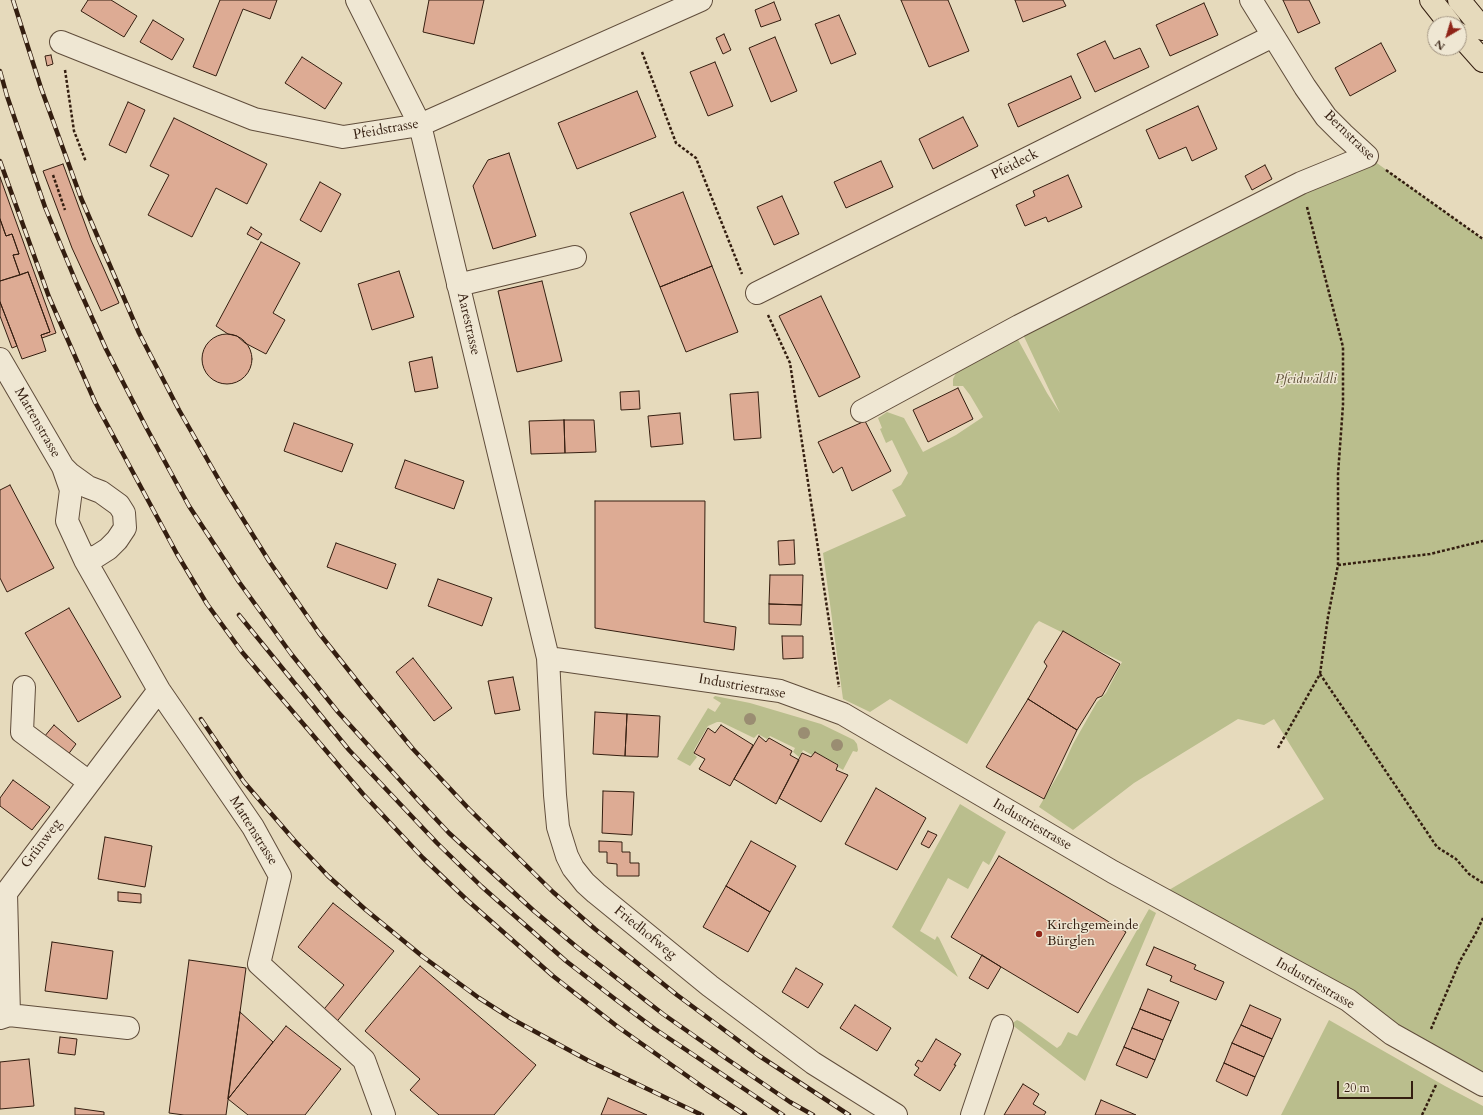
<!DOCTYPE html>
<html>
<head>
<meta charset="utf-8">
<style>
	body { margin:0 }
	#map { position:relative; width:1483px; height:1115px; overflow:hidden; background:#e6dabc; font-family:Cardo,serif }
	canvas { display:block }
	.north { position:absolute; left:1427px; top:16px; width:40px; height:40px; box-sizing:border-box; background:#efe7d3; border:1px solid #a49785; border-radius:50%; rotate:218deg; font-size:11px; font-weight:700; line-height:16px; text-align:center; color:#341e10 }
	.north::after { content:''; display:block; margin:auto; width:14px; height:18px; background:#8f2418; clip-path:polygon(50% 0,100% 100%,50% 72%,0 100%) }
	.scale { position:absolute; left:1337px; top:1081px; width:76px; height:18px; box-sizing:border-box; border:2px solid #341e10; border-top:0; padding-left:5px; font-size:12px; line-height:14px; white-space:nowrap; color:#341e10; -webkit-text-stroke:3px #efe7d3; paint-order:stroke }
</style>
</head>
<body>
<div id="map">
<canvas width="1483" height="1115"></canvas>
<div class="north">N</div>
<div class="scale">20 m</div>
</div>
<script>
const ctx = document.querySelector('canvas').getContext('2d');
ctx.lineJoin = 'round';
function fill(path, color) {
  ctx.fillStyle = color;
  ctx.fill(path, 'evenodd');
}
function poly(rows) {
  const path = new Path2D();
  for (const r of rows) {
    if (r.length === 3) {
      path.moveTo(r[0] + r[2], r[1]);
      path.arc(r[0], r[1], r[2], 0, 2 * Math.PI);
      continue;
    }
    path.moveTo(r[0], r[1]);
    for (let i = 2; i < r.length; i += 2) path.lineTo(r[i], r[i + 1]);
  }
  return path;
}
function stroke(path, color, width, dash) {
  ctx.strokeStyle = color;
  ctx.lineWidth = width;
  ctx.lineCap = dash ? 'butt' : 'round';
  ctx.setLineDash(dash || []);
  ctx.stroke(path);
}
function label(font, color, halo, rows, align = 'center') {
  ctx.font = font + ' Cardo,serif';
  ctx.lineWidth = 3;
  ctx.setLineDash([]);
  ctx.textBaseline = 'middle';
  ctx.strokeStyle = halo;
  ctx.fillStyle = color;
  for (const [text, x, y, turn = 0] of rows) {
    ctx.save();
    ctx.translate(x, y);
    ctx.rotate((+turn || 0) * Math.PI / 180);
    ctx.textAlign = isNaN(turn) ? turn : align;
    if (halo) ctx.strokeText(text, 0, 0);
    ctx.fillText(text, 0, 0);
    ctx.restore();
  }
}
fill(poly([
	[1367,156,1483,239,1483,1085,1157,897,1324,799,1274,719,1264,725,1238,719,1134,783,1073,830,1039,807,1062,768,1073,744,1097,702,1106,693,1122,662,1039,621,1035,625,967,744,890,699,870,712,843,699,823,553,906,516,892,490,901,485,908,473,892,440,886,443,880,429,882,428,878,418,887,412,904,418,923,452,956,435,983,417,970,395,963,386,953,386,953,379,958,369,1016,336,1047,393,1060,413,1019,326],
	[715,696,750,703,821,724,854,740,857,744,858,750,857,752,853,751,843,770,838,767,839,765,815,752,812,755,803,750,799,757,793,752,795,748,770,736,767,739,758,734,754,738,721,722,717,722,708,726,694,750,694,754,697,757,690,766,677,759,708,708,715,712,721,703,713,698],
	[960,804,1006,832,989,865,983,861,968,889,948,878,920,931,935,940,937,936,939,938,958,977,892,927],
	[1149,909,1156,913,1085,1081,1011,1024,1017,1020,1021,1022,1057,1048,1061,1045,1068,1032,1077,1036],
	[1329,1020,1445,1086,1483,1106,1483,1115,1281,1115]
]), '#babe8d');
const building = poly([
	[88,0,111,0,137,16,124,37,81,11,88,0],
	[220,0,277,0,270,19,243,9,216,76,193,67,220,0],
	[429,0,484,0,474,44,423,32,429,0],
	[901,0,948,0,969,51,929,67,901,0],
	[1015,0,1063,0,1066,6,1023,22,1015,0],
	[1283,0,1309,0,1320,23,1298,33,1283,0],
	[774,2,781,20,761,27,755,10,774,2],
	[1204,3,1218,35,1170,56,1156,25,1204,3],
	[839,15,856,54,831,64,815,24,839,15],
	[153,20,184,39,172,60,140,42,153,20],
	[724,34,731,50,723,54,716,38,724,34],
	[775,37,797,91,771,102,749,48,775,37],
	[1105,41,1114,59,1140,48,1149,67,1095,92,1077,54,1105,41],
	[1381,43,1396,71,1350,96,1335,68,1381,43],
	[51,55,53,64,47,66,45,56,51,55],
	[302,57,342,83,325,109,285,83,302,57],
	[715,62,733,106,708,116,690,72,715,62],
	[1071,76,1081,98,1018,127,1008,104,1071,76],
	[637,91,656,137,577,169,558,123,637,91],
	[128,102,145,110,126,153,109,145,128,102],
	[1198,106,1217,149,1192,161,1186,147,1159,159,1146,130,1198,106],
	[963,117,978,146,933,169,919,139,963,117],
	[174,118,267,164,247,204,216,188,192,237,148,215,169,175,150,166,174,118],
	[509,153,536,236,493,249,473,186,488,160,509,153],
	[881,161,893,187,846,208,834,182,881,161],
	[63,164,91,240,119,303,101,311,72,248,43,171,63,164],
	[1265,165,1272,179,1252,190,1245,176,1265,165],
	[1068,175,1082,207,1048,222,1046,217,1025,226,1016,205,1035,196,1033,191,1068,175],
	[0,177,56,333,42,338,41,335,50,332,28,272,20,275,13,255,19,254,12,234,6,236,0,219,0,177],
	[320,182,341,194,321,232,300,220,320,182],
	[683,192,712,266,660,287,630,213,683,192],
	[782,196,799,234,774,245,757,207,782,196],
	[0,219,6,236,12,234,19,254,13,255,20,275,0,281,0,219],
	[251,227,262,234,258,240,247,234,251,227],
	[261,242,300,263,273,313,285,320,266,354,245,343,237,336,228,334,216,326,261,242],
	[712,266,738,332,686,352,660,287,712,266],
	[399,271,414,317,372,330,358,284,399,271],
	[28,272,50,332,41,335,46,351,22,359,0,302,0,281,28,272],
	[542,281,562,361,517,372,498,291,542,281],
	[821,296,860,377,819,397,779,316,821,296],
	[0,302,17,346,12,348,0,316,0,302],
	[227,359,25],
	[432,357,438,388,415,392,409,362,432,357],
	[958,388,973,419,928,442,913,410,958,388],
	[639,391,640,409,621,410,620,392,639,391],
	[758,392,761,438,734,440,730,394,758,392],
	[680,413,683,444,651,447,648,416,680,413],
	[564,420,565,453,531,454,529,421,564,420],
	[564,420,594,420,596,452,565,453,564,420],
	[865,421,891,471,852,491,842,467,833,473,818,442,865,421],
	[294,423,353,444,342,472,284,451,294,423],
	[405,460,464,481,454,509,395,488,405,460],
	[10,485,54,568,7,592,0,578,0,490,10,485],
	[595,501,705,501,704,622,736,627,734,650,595,628,595,501],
	[794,540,795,564,779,565,778,541,794,540],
	[336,543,396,564,387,589,327,567,336,543],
	[770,575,803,575,802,605,769,604,770,575],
	[438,579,492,598,482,626,428,606,438,579],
	[769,604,802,605,801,625,769,624,769,604],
	[69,608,121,697,78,722,25,633,69,608],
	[1063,631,1120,664,1102,696,1097,698,1077,730,1028,699,1047,666,1044,662,1063,631],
	[782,636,803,636,803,658,783,659,782,636],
	[413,658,452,708,434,721,396,672,413,658],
	[513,677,520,710,495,714,488,681,513,677],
	[1028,699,1077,730,1044,799,986,767,1028,699],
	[595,712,627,714,625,756,593,754,595,712],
	[627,714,660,716,658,757,625,756,627,714],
	[54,725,76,744,67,756,44,737,54,725],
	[721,725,753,745,730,786,699,769,705,759,694,753,708,728,715,733,721,725],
	[759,736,766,742,769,738,792,751,790,755,799,760,776,804,734,779,759,736],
	[815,752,838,765,836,770,848,775,821,822,779,798,802,753,811,757,815,752],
	[13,780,50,807,32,830,0,806,0,798,13,780],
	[876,788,926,818,897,870,845,844,876,788],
	[603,791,634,792,632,835,602,833,603,791],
	[928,831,937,835,929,848,921,844,928,831],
	[105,837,152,846,145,887,98,879,105,837],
	[599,841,622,842,622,852,630,852,630,863,639,863,639,876,617,876,617,864,607,863,607,852,599,852,599,841],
	[751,841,796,866,770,912,726,886,751,841],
	[999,856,1126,932,1078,1013,951,937,999,856],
	[726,886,770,912,748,952,703,927,726,886],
	[118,892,141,894,141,903,118,901,118,892],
	[333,903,394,951,334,1025,320,1014,344,985,298,947,333,903],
	[52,942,113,951,107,999,45,991,52,942],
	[1154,947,1196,965,1194,969,1224,982,1216,1000,1170,981,1172,976,1146,965,1154,947],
	[982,955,1001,967,988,989,969,978,982,955],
	[189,960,246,968,226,1115,184,1115,169,1113,189,960],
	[420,966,536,1065,494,1115,439,1115,410,1090,420,1079,365,1031,420,966],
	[796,968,823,984,808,1008,782,992,796,968],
	[1148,989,1179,1002,1171,1021,1140,1009,1148,989],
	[855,1005,891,1028,877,1051,840,1028,855,1005],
	[1250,1005,1281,1019,1272,1039,1241,1025,1250,1005],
	[1140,1009,1171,1021,1163,1040,1132,1028,1140,1009],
	[240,1012,273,1042,228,1099,228,1097,240,1012],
	[1241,1025,1272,1039,1264,1057,1232,1043,1241,1025],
	[286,1026,341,1069,305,1115,248,1115,228,1099,286,1026],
	[1132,1028,1163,1040,1155,1060,1124,1047,1132,1028],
	[60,1037,77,1039,75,1055,58,1053,60,1037],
	[936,1039,961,1054,954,1065,956,1065,940,1091,914,1075,919,1068,915,1065,918,1060,922,1062,936,1039],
	[1232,1043,1264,1057,1255,1077,1224,1063,1232,1043],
	[1124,1047,1155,1060,1147,1078,1116,1065,1124,1047],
	[29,1059,34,1106,0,1109,0,1062,29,1059],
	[1224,1063,1255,1077,1247,1096,1216,1081,1224,1063],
	[1023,1084,1039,1094,1033,1104,1046,1112,1044,1115,1004,1115,1023,1084],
	[608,1098,647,1115,601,1115,608,1098],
	[1101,1100,1136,1115,1095,1115,1101,1100],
	[75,1108,104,1112,104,1115,75,1115,75,1108]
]);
fill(building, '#ddab94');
stroke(building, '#341e10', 1);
const minor = poly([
	[357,0,420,125,548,658,555,795,558,827,567,856,573,868,585,883,596,893,710,986,813,1063,896,1115],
	[61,42,254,119,343,137,420,125,701,0],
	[458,285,575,257],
	[757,293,1273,36],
	[0,359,63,467,71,490,67,521,85,560,159,690,253,827,280,876,259,964,364,1060,384,1115],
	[862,411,1019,326,1301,183,1367,156,1343,134,1326,117,1305,87,1251,0],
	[63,467,70,474,88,487,101,492,119,505,124,513,125,528,117,540,108,549,97,556,85,560],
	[548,658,780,691,843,714,1113,872,1348,1000,1392,1034,1483,1085],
	[24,687,22,732,89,782],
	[9,1015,128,1028],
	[0,1018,9,1015,6,893,159,690],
	[972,1115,1002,1026]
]);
const highway = poly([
	[1431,0,1450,24],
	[1459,0,1483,29],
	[1459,34,1483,61]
]);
stroke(minor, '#604d3b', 24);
stroke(highway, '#341e10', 24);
stroke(poly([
	[642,52,676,143,696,158,742,274],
	[65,70,74,131,86,162],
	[1386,170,1483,239],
	[53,175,65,210],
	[1307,207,1343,347,1343,405,1338,474,1338,565,1328,617,1320,674],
	[768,315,790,363,839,687],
	[1338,565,1430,554,1483,541],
	[1278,748,1320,674,1437,847,1456,859,1469,874,1483,883],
	[1431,1029,1460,961,1477,931,1483,918],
	[1422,1115,1436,1085]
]), '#341e10', 2.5, [3, 2]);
stroke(minor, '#efe7d3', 22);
stroke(highway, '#e6dabc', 22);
const rail = poly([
	[13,0,41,88,81,198,139,333,179,410,223,487,269,561,319,633,365,691,413,749,469,809,553,892,595,929,677,995,758,1055,849,1115],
	[0,71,7,96,45,207,76,282,106,349,146,427,189,506,239,582,292,655,338,712,419,801,449,833,534,911,578,948,663,1014,727,1059,790,1102,813,1115],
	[0,161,49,297,95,402,177,554,207,604,242,652,363,794,423,858,467,900,553,976,618,1027,707,1090,745,1115],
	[239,615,349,750,437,843,481,886,566,961,615,999,655,1029,783,1115],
	[201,719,244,782,294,840,328,876,366,910,422,956,479,998,512,1019,589,1061,702,1115]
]);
stroke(rail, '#341e10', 4.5);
stroke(rail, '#efe7d3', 3, [9]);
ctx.fillStyle = '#9a8d72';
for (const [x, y] of [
	[750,719],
	[804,733],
	[837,745]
]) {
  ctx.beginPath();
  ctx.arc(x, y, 6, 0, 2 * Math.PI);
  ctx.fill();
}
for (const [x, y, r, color] of [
	[1039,934,4,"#8f2418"]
]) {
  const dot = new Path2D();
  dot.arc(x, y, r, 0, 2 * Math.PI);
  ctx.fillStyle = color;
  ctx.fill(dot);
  stroke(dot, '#efe7d3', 1.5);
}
label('14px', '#341e10', '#efe7d3', [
	["Pfeidstrasse",386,130,-10],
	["Bernstrasse",1349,136,44],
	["Pfeideck",1015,165,-27],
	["Aarestrasse",468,324,77],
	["Mattenstrasse",37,423,60],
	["Industriestrasse",742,687,10],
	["Industriestrasse",1032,825,30],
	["Mattenstrasse",253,831,58],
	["Grünweg",42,844,-53],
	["Friedhofweg",645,933,39],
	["Industriestrasse",1315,984,30]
]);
label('italic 14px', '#5c4e36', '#efe7d3', [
	["Pfeidwäldli",1306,380]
]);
label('14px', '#341e10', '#efe7d3', [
	["Kirchgemeinde",1047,926],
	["Bürglen",1047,942]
], 'left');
</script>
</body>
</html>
